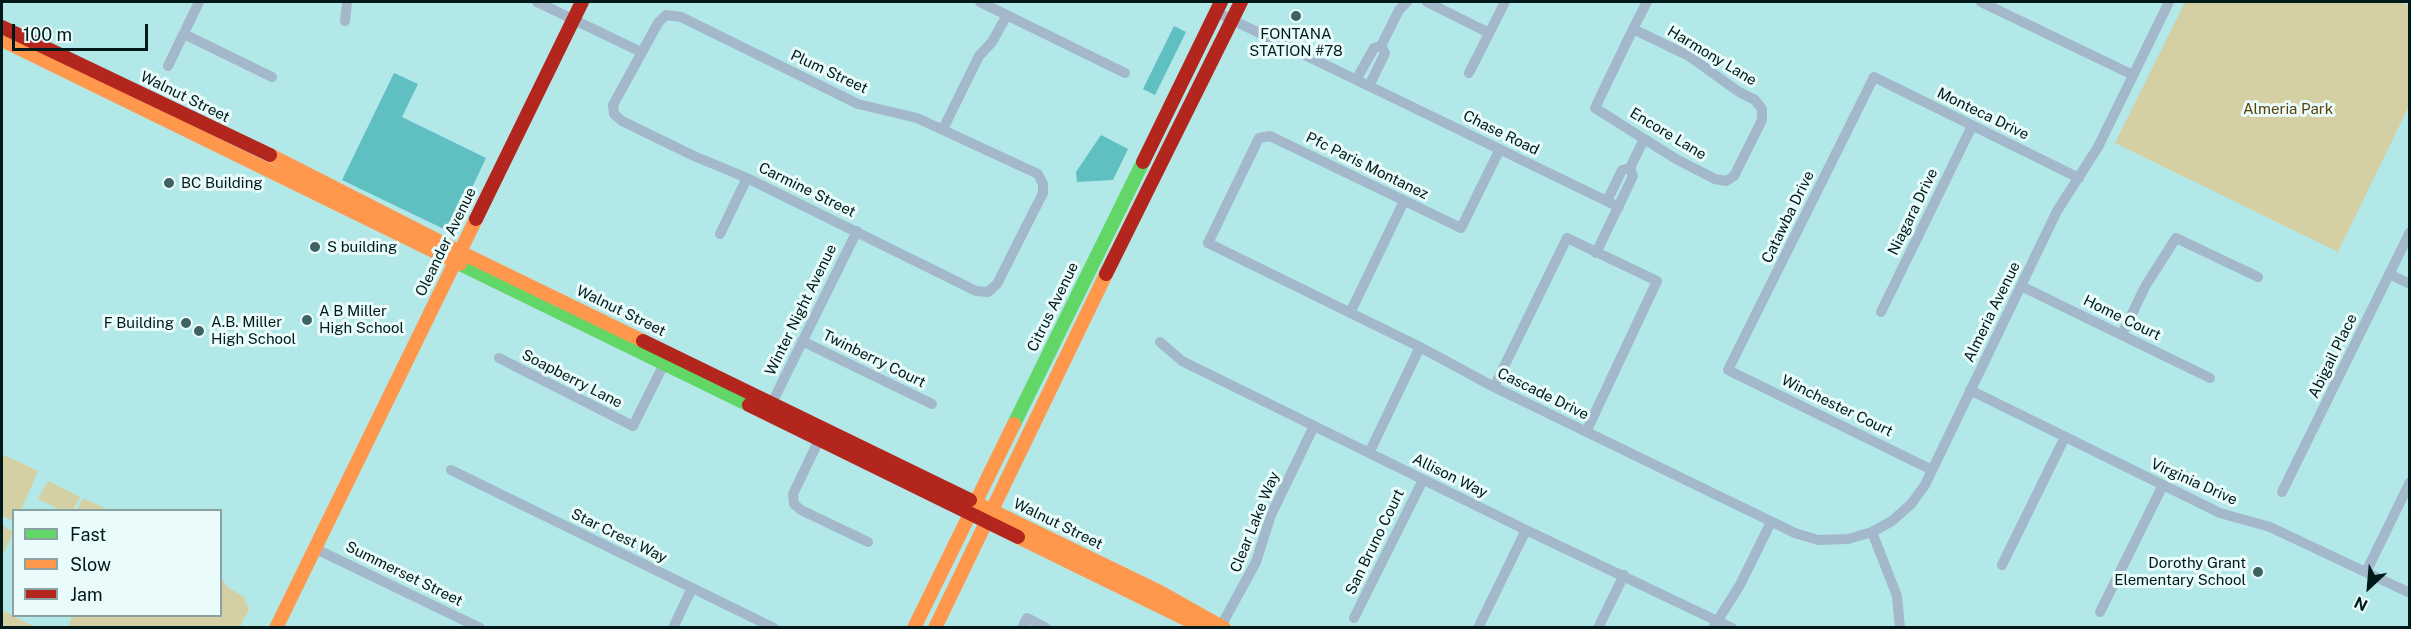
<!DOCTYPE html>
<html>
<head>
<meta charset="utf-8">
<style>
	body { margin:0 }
	#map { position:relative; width:2411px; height:629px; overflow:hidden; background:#b2e8e8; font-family:"Public Sans",sans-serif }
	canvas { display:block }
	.frame { position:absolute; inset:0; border:3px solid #001a1a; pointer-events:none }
	.legend { position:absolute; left:12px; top:509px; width:210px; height:108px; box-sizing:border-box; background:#eafbfb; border:2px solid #8ca1a1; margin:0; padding:8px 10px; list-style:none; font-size:18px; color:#001a1a }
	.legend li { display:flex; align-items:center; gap:12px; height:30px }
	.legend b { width:30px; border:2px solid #8ca1a1 }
	.north { position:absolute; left:2339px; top:557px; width:60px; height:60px; -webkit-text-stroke:4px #eafbfb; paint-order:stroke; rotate:206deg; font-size:16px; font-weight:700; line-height:24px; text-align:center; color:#001a1a }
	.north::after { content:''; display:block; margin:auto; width:21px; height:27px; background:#001a1a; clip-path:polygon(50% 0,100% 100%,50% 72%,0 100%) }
	.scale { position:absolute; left:12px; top:24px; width:136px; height:27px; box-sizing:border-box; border:3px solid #001a1a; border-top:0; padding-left:8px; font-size:18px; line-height:21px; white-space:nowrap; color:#001a1a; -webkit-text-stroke:4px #eafbfb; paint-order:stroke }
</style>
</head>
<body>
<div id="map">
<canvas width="2411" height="629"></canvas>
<div class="frame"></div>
<ul class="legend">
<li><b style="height:8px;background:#63d668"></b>Fast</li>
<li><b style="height:8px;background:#ff974d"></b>Slow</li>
<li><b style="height:8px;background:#b3261e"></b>Jam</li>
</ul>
<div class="north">N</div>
<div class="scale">100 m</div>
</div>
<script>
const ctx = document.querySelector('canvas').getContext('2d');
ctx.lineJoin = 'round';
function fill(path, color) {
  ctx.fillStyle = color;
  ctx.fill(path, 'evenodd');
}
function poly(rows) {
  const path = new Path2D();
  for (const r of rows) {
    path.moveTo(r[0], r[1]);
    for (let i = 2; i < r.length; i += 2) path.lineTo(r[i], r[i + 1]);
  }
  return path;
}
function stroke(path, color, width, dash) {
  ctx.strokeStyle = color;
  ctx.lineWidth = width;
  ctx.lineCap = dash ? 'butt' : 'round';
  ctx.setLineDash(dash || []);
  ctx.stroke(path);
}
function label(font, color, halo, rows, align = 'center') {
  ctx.font = font + ' "Public Sans",sans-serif';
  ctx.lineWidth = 6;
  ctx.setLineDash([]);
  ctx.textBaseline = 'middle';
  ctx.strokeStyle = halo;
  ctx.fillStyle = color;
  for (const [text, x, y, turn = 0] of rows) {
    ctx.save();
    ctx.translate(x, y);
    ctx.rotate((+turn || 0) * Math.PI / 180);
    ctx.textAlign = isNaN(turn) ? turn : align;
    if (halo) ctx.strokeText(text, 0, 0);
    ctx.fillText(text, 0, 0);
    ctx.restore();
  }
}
fill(poly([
	[2185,2,2401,2,2409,6,2409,106,2338,252,2115,143],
	[2,454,38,471,21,510,14,510,13,521,2,515],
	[48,481,80,497,73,510,61,510,38,499],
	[83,498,109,510,77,510],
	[2,525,14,532,2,556],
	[221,580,224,581,227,587,243,596,249,610,241,624,242,627,69,627,72,616,220,616],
	[2,610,35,627,2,627]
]), '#d4d0a4');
fill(poly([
	[1174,26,1186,32,1155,95,1143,89],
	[394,73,418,84,402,117,486,158,452,230,446,230,342,180],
	[1101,135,1128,149,1113,180,1077,182,1076,172]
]), '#60bfc0');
stroke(poly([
	[537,2,641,52],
	[980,2,1125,73],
	[1427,2,1489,33],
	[1981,2,2133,75],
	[1216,12,1619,207],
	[666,15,681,17,858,104,917,118,1038,174,1043,184,1043,193,997,284,988,292,976,291,747,178,694,156,622,121,614,114,613,105,658,23,666,15],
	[345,21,347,2],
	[1633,29,1689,56,1739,92,1755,100,1762,109,1762,120,1734,176,1726,181,1715,179,1676,159,1595,108,1633,29,1647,2],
	[184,34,272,77],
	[1381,46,1399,10,1407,2],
	[168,66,199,2],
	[1469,73,1505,2],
	[1356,80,1374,48,1381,46],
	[1369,86,1385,53,1381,46],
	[943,129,979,56,992,42,1007,15],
	[1500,149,1461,228,1270,136,1259,138,1208,243,1420,347,1494,387,1795,533,1818,540,1848,539,1872,532,1892,521,1911,504,1925,485,2057,211,2098,147,2169,2],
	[1607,201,1622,170,1630,168,1644,139],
	[720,234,747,178],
	[1596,253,1633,176,1630,168],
	[2389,274,2410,284],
	[2021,286,2210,378],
	[1881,312,1972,126],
	[1350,313,1404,201],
	[2122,334,2146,285,2176,238,2258,277],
	[802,341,932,404],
	[1160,342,1182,361,1526,530,1732,628],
	[499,358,633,426,664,364],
	[1494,387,1567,238,1657,281,1586,432],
	[1970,390,2220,513,2270,527,2410,593],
	[772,403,857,231],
	[819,440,793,494,794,504,801,510,868,542],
	[1369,453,1420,347],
	[451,470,774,628],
	[1932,470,1728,370,1874,77,2079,178],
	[2282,492,2410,232],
	[1872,532,1897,596,1900,628],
	[314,548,480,628],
	[2002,565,2065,437],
	[2366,572,2410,482],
	[2100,612,2163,485],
	[1354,618,1423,480],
	[673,628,692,588],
	[1022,628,1027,618,1046,628],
	[1220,628,1256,562,1271,515,1314,426],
	[1478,628,1526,530],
	[1598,628,1624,575],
	[1713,628,1740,585,1771,522]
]), '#a3b8cb', 10);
stroke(poly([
	[460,264,749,405],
	[1014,424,1143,162]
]), '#63d668', 14);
stroke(poly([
	[2,40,460,264],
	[270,155,460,252,643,341],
	[970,500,1160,592,1224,628],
	[1018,537,1204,628],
	[276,628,476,219],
	[914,628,1014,424],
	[935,628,1106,274]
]), '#ff974d', 14);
stroke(poly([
	[2,27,270,155],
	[1143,162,1221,2],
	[476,219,582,2],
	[1106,274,1241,2],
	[643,341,970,500],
	[749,405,1018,537]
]), '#b3261e', 14);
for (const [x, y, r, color] of [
	[1296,16,6,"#3e6262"],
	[169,183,6,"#3e6262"],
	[315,247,6,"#3e6262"],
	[307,320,6,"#3e6262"],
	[186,323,6,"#3e6262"],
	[199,331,6,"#3e6262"],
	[2258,572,6,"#3e6262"]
]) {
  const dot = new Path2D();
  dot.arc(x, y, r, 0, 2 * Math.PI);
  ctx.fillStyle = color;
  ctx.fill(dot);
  stroke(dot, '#eafbfb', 2);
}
label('15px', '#001a1a', '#eafbfb', [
	["FONTANA",1296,34,"center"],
	["STATION #78",1296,51,"center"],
	["BC Building",181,183],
	["S building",327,247],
	["A B Miller",319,311],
	["High School",319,328],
	["A.B. Miller",211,322],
	["High School",211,339],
	["F Building",174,323,"right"],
	["Dorothy Grant",2246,563,"right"],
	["Elementary School",2246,580,"right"]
], 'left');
label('15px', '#001a1a', '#eafbfb', [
	["Harmony Lane",1712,56,31],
	["Plum Street",829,72,25],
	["Walnut Street",185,97,26],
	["Monteca Drive",1983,114,26],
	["Chase Road",1501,133,26],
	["Encore Lane",1668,134,31],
	["Pfc Paris Montanez",1367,166,26],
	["Carmine Street",807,190,26],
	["Niagara Drive",1913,212,-64],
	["Catawba Drive",1788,217,-64],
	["Oleander Avenue",446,242,-64],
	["Citrus Avenue",1053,307,-64],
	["Winter Night Avenue",801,310,-64],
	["Walnut Street",621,311,26],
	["Almeria Avenue",1992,312,-64],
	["Home Court",2122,318,26],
	["Abigail Place",2333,356,-64],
	["Twinberry Court",874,359,26],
	["Soapberry Lane",572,379,27],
	["Cascade Drive",1543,394,26],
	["Winchester Court",1837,406,26],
	["Allison Way",1450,476,26],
	["Virginia Drive",2194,482,24],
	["Clear Lake Way",1255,522,-68],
	["Walnut Street",1058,524,26],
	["Star Crest Way",619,536,26],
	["San Bruno Court",1375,542,-64],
	["Summerset Street",404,574,26]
]);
label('15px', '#5f4009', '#eafbfb', [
	["Almeria Park",2288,109]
]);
</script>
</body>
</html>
